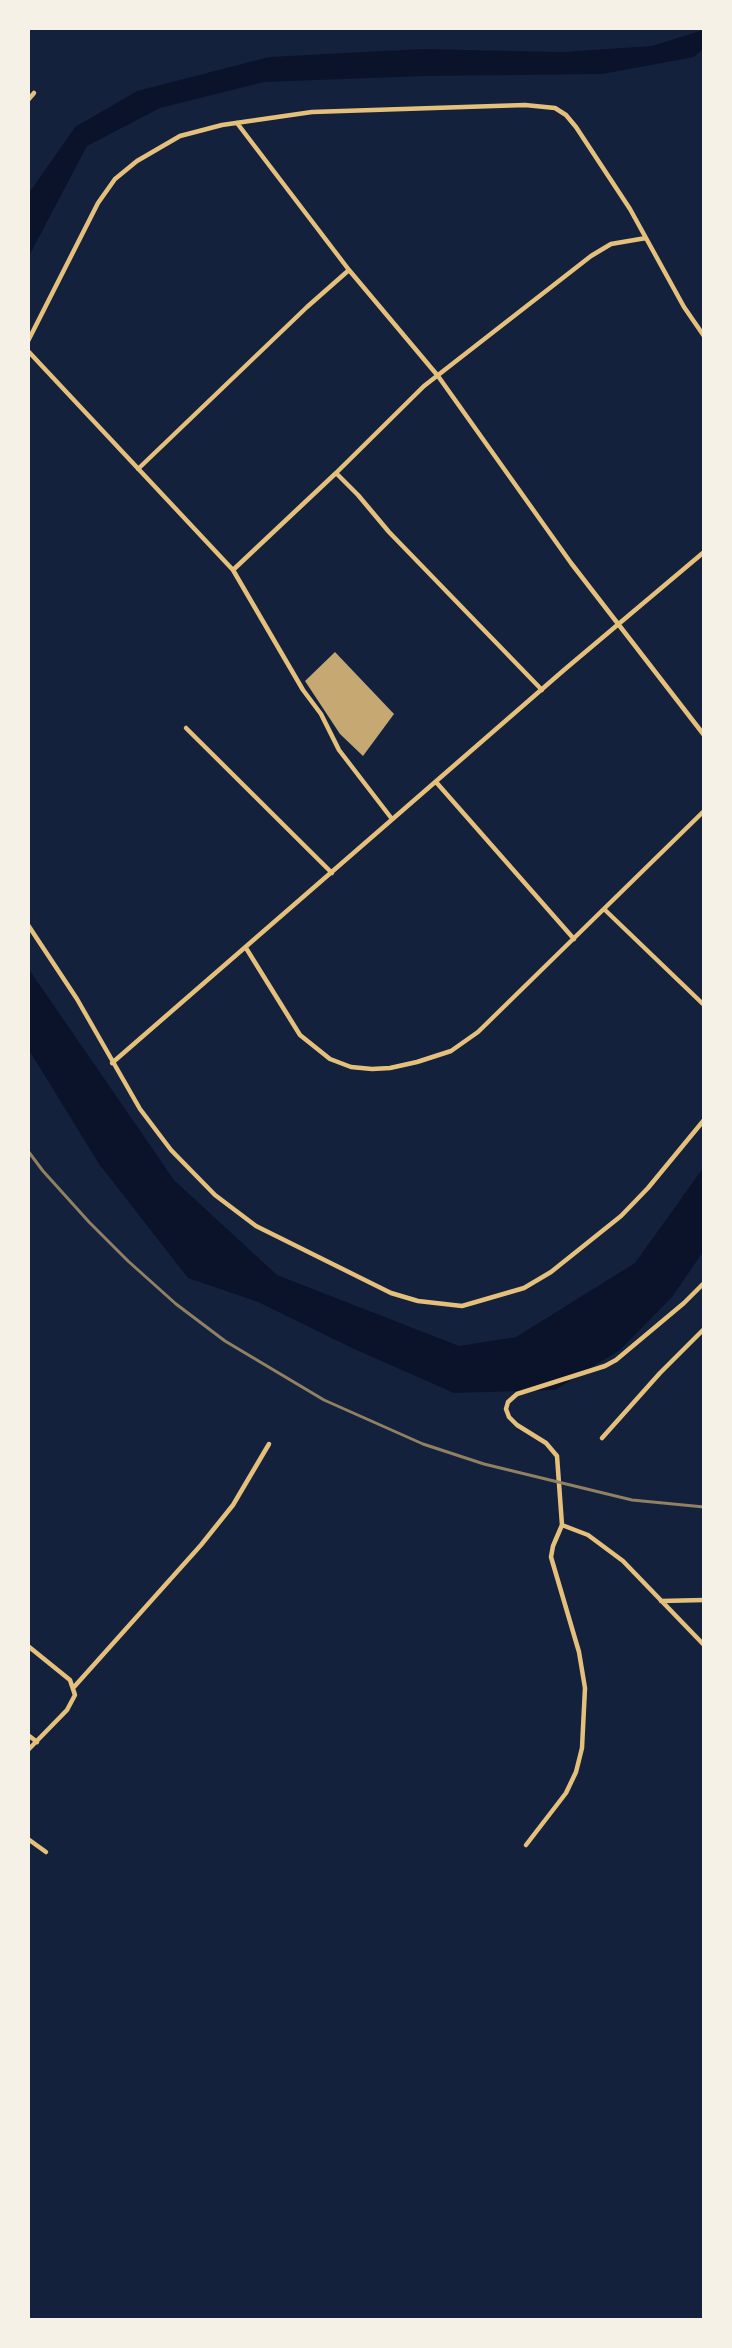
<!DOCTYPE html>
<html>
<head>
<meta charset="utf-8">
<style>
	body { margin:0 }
	#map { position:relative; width:732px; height:2348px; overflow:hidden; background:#14213d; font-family:"Playfair Display",serif }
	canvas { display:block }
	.frame { position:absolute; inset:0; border:30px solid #f6f1e7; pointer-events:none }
</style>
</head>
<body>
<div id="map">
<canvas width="732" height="2348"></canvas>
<div class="frame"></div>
</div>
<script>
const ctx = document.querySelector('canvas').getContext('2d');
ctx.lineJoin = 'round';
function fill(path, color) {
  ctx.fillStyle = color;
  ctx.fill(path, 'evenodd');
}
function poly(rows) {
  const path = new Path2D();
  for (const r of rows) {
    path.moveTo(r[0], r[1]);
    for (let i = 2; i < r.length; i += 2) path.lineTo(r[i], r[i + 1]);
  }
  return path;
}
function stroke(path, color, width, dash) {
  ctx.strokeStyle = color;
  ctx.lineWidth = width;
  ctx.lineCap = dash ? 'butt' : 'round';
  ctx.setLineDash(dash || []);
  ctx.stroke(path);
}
fill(poly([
	[703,30,703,49,694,57,602,74,426,76,264,82,160,108,87,146,29,256,29,193,75,127,137,91,269,57,421,49,562,52,652,46],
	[28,968,174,1180,277,1275,459,1346,516,1337,635,1263,703,1168,703,1252,672,1297,620,1350,555,1390,454,1393,352,1348,258,1302,188,1278,99,1164,29,1050]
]), '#0b132b');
fill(poly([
	[335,652,394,714,363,756,340,734,305,681]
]), '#c6a872');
stroke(poly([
	[28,100,34,93],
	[237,123,349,270,438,376,571,563,704,735],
	[28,341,98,203,115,179,137,161,180,136,222,125,312,112,525,105,555,108,566,115,576,127,630,209,684,307,704,336],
	[28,351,233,570,303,690,321,714,339,750,392,819],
	[138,469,307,307,349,270],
	[336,473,358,495,389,532,542,690],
	[233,570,336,473,424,386,591,256,611,244,646,238],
	[186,728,332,873],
	[436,782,574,939],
	[604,909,704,1005],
	[28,925,77,999,140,1109,171,1150,215,1195,256,1226,391,1293,418,1301,462,1306,524,1288,551,1272,621,1216,648,1188,704,1120],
	[246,948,300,1035,330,1059,351,1067,372,1069,390,1068,417,1062,451,1051,478,1032,704,811],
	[112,1063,564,670,704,552],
	[602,1438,660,1373,704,1329],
	[562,1525,588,1535,623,1561,704,1645],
	[661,1601,704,1600],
	[28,1646,70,1680,75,1695,67,1710,28,1750],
	[74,1687,201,1545,233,1505,269,1444],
	[28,1735,37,1742],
	[28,1839,46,1852],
	[526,1845,566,1793,576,1772,582,1748,585,1688,579,1652,551,1557,553,1546,562,1525,557,1456,546,1443,517,1425,509,1417,506,1409,508,1402,517,1394,605,1366,616,1360,684,1303,704,1283]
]), '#e5c07b', 4.5);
stroke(poly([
	[28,1151,43,1171,89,1222,128,1261,176,1304,225,1341,324,1400,423,1444,484,1464,632,1500,704,1507]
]), '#918062', 3);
</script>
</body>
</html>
